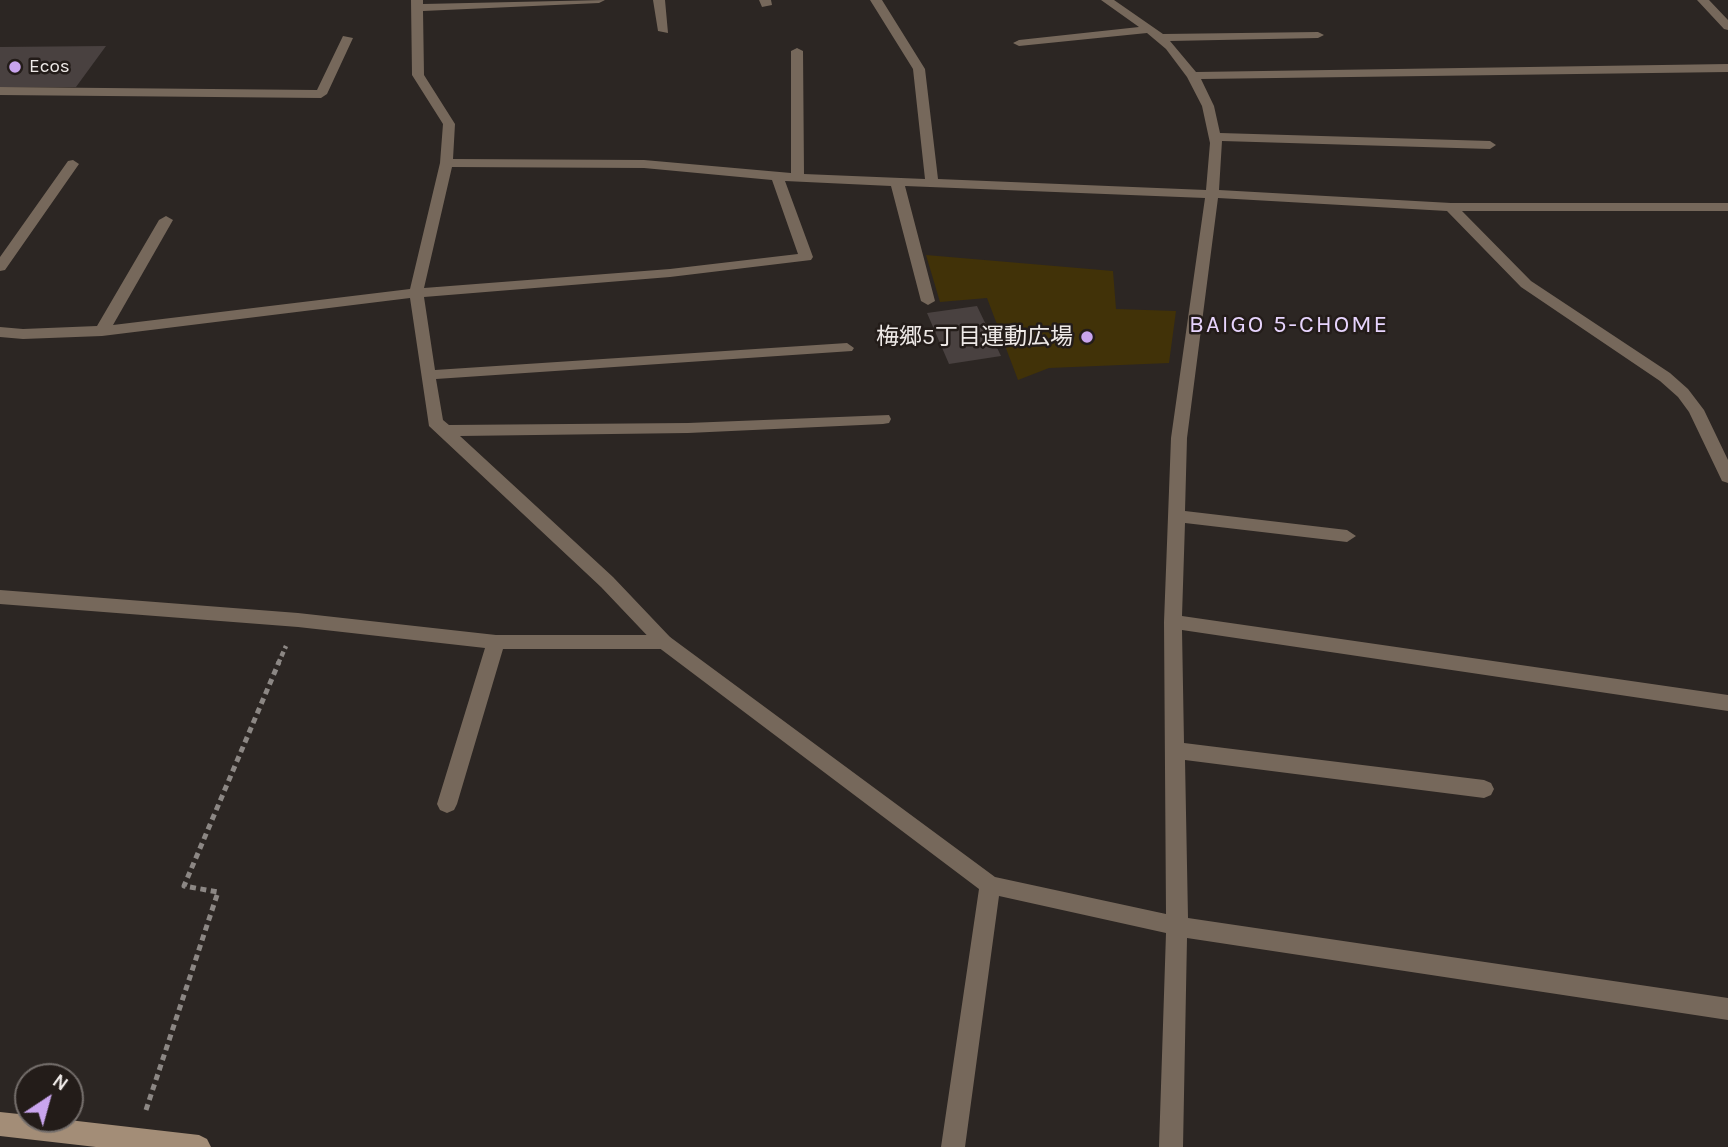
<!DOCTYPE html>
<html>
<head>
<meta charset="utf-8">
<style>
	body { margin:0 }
	#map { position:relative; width:1728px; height:1147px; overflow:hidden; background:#2c2623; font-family:Karla,sans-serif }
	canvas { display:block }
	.north { position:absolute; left:14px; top:1063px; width:70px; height:70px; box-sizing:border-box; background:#231c19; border:2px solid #746e6b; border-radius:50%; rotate:36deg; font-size:19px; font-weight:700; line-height:28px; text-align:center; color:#eee9e7 }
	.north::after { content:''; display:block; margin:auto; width:24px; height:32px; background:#c9a5ee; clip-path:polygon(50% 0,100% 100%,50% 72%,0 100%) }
</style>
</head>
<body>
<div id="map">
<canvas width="1728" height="1147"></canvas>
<div class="north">N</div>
</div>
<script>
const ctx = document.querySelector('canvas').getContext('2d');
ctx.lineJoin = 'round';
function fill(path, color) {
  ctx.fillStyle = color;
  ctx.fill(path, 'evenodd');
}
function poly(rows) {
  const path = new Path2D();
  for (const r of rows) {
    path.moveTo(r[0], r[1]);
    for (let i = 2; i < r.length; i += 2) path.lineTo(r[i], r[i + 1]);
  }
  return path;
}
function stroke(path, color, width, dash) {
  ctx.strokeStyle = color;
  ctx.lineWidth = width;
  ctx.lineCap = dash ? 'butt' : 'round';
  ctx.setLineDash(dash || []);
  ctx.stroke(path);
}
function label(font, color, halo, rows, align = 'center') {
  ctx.font = font + ' Karla,"Noto Sans JP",sans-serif';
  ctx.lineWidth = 5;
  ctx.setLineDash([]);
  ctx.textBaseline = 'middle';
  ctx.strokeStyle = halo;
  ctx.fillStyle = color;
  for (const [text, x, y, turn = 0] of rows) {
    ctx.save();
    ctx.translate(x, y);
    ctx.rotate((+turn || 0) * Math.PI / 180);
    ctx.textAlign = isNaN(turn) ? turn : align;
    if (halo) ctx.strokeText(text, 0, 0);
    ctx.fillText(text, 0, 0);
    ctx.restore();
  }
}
fill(poly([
	[926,255,1113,271,1116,309,1176,311,1169,363,1049,368,1018,380,987,298,940,302]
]), '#413208');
fill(poly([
	[106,46,76,87,0,87,0,47],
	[977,306,1001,356,949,364,927,313]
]), '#494140');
stroke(poly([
	[278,664,286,646]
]), '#8c8784', 4.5, [5, 3.5]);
stroke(poly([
	[146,1110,218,892,184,886,279,662]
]), '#8c8784', 5, [6, 4.5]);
fill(poly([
	[0,590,298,613,496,635,664,635,670,637,673,642,670,647,664,649,503,649,457,804,454,810,447,813,440,810,437,804,485,648,298,627,0,604,0,590]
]), '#76685b');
fill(poly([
	[411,0,423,0,423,4,605,0,599,3,423,11,424,75,455,124,453,159,644,160,791,173,791,51,797,48,803,51,804,174,925,179,913,69,870,0,882,0,925,69,938,179,1206,190,1210,143,1202,106,1187,77,1166,49,1147,33,1019,46,1013,43,1019,40,1139,27,1101,0,1114,0,1163,34,1318,32,1324,35,1318,38,1170,41,1196,72,1728,64,1728,72,1201,79,1214,106,1220,133,1490,141,1496,145,1490,149,1222,141,1219,190,1451,203,1728,203,1728,211,1462,211,1531,281,1670,373,1688,389,1704,410,1728,460,1728,483,1722,481,1689,412,1678,397,1660,381,1521,287,1447,211,1218,198,1187,438,1185,511,1347,530,1356,536,1347,542,1185,523,1182,616,1728,695,1728,711,1182,630,1184,743,1484,780,1491,783,1494,789,1491,795,1484,798,1185,760,1188,918,1728,998,1728,1020,1187,938,1183,1147,1159,1147,1166,933,999,896,965,1147,941,1147,979,889,658,647,601,587,429,426,410,298,102,336,23,339,0,337,0,327,23,329,97,326,159,220,166,216,173,220,113,325,410,289,440,163,443,124,412,75,411,0],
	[452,167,644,168,772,180,798,254,670,269,424,288,452,167],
	[785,181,891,186,921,301,928,305,935,301,905,186,1205,198,1171,438,1164,622,1166,914,995,877,670,637,613,577,460,436,688,433,883,424,889,423,891,419,889,415,688,423,449,425,443,420,436,379,852,351,854,348,847,343,435,370,424,297,670,277,811,260,813,257,785,181],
	[653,0,665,0,668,33,658,31,653,0],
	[759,0,771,0,772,5,762,7,759,0],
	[1697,0,1709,0,1728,20,1728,30,1724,29,1697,0],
	[343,36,353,38,327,94,321,98,0,95,0,87,317,90,343,36],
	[73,160,79,164,5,270,0,271,0,257,68,161,73,160]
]), '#76685b');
fill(poly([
	[0,1112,28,1115,28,1119,60,1119,199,1135,207,1139,211,1147,96,1147,0,1136,0,1112]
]), '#a38d77');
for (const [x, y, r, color] of [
	[15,67,7,"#c9a5ee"],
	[1087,337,7,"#c9a5ee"]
]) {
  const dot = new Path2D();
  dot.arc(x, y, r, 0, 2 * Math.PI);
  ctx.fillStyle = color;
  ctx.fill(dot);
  stroke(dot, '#231c19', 2.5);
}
label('19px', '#eee9e7', '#231c19', [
	["Ecos",29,67]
], 'left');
label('23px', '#eee9e7', '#231c19', [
	["梅郷5丁目運動広場",1073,337]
], 'right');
ctx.letterSpacing = '2px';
label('24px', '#e7d4fd', '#231c19', [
	["BAIGO 5-CHOME",1289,325]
]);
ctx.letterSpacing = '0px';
</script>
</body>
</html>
